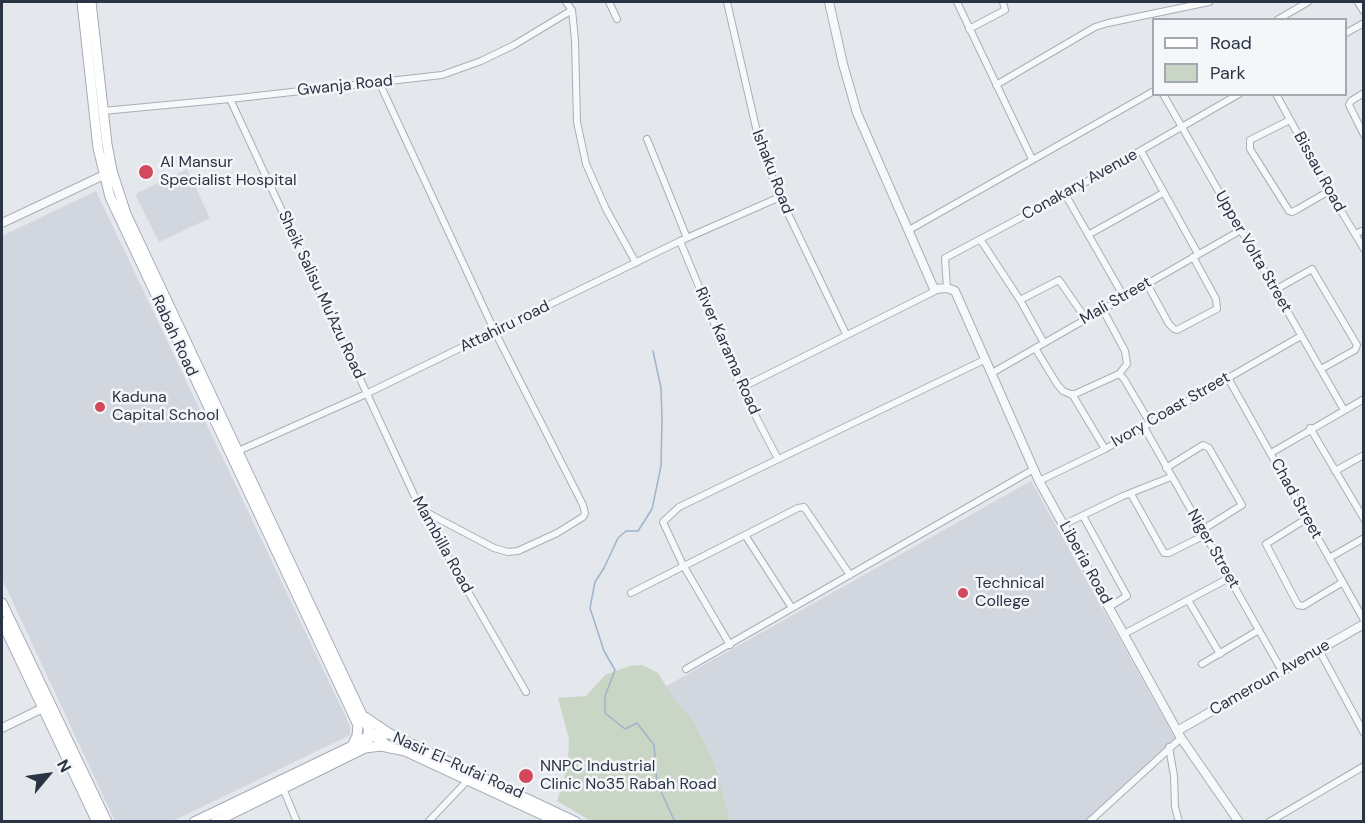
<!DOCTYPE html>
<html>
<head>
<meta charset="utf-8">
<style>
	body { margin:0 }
	#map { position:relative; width:1365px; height:823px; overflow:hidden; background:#e4e7ec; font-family:"DM Sans",sans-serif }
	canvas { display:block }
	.frame { position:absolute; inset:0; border:3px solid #2b3445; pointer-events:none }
	.legend { position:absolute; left:1152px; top:18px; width:195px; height:78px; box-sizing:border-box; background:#f4f6f9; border:2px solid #a4a8b1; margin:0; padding:8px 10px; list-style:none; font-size:18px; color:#2b3445 }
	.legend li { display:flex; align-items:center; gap:12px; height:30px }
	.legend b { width:30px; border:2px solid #a4a8b1 }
	.north { position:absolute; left:18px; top:745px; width:60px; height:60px; -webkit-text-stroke:4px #f4f6f9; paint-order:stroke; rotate:61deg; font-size:16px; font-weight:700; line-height:24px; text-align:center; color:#2b3445 }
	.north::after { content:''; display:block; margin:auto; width:21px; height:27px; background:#2b3445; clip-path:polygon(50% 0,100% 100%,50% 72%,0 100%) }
</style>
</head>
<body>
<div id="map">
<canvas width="1365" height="823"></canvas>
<div class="frame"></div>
<ul class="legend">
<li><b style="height:8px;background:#fff"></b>Road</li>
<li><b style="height:16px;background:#c9d6c5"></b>Park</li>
</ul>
<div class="north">N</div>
</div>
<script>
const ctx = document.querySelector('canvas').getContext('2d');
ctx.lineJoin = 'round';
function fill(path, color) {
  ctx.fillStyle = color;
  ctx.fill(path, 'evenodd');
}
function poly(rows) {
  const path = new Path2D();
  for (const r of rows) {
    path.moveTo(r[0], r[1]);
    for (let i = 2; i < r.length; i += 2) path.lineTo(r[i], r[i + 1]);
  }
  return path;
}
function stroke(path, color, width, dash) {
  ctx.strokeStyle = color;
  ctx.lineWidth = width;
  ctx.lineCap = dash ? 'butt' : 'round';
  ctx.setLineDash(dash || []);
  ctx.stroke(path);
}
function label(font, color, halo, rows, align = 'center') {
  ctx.font = font + ' "DM Sans",sans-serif';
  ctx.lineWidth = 5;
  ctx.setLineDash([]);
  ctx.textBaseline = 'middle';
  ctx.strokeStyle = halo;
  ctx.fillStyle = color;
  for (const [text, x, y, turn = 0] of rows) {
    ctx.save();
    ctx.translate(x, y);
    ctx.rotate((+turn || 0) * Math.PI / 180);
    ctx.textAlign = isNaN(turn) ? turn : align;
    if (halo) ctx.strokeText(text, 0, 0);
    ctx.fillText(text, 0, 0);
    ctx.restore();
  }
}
fill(poly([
	[187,169,210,218,159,242,135,194],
	[96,191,350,726,350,735,173,821,115,821,2,579,2,236],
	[1031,481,1175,738,1086,821,684,821,631,706]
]), '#d2d6de');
fill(poly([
	[642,665,658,673,674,699,690,717,705,744,715,766,730,821,591,821,557,801,568,764,569,739,558,698,586,696,605,675,630,666]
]), '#c9d6c5');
stroke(poly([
	[653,351,661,388,662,419,661,466,652,509,638,531,626,531,618,538,604,568,595,582,590,608,604,651,615,670,605,696,605,713,625,729,637,723,654,745,657,783,675,822]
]), '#9fb4cc', 1.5);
const minor = poly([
	[566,2,572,10,575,40,577,122,586,164,606,209,636,263],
	[609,2,617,19],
	[727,2,760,145,780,197,846,334],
	[957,2,1032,159],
	[1277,20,1308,2],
	[969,29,1005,10,1003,2],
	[1346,33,1364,23],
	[379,82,495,332,583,505,585,513,583,517,557,533,518,551,508,552,494,548,422,510],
	[996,85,1095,27,1108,23,1209,2],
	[1364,93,1351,101,1349,105,1364,135],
	[1163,94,1344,410],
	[1276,94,1329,191,1364,249],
	[230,99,421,510,526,692],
	[103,111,230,99,442,75,481,61,514,45,572,10],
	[1290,120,1250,140,1250,149,1289,211,1292,212,1298,209,1329,191],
	[647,139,687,238],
	[1141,151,1198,254],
	[1065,194,1124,297],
	[909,230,1154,91],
	[1355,234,1364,230],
	[1088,235,1163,193],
	[980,239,1020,300,1044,343],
	[680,241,741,388,778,459],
	[1147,284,1169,324,1174,329,1177,330,1211,312,1217,309,1216,299,1193,257],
	[947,288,945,258,1065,194,1239,94],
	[1275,290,1312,269,1357,345,1355,350,1321,369],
	[1020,300,1059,280,1086,319],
	[1103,310,1125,351,1127,364,1119,374],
	[1035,348,1057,384,1063,391,1070,394,1075,394,1119,374,1124,379,1150,423],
	[992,373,1241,230],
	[1228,378,1364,620],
	[741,388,937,290],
	[1072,394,1105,449],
	[1144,427,1282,671],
	[1310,428,1364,519],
	[236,452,366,394,680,241,780,197],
	[1271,453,1364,399],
	[1166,468,1203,445,1209,448,1242,505,1202,530],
	[1335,471,1364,455],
	[1039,481,1105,449,1301,336],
	[1131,494,1164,553,1169,553,1205,535],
	[1083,516,1127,596,1109,607],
	[1306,519,1266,544,1298,605,1303,606,1343,582],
	[1065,524,1123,496,1171,477],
	[745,535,792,608],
	[1329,558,1364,538],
	[631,593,798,508,804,507,850,575],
	[1188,600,1220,654],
	[1124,634,1229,578],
	[730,645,683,565,663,522,679,507,986,359],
	[1319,650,1364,733],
	[1202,664,1259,630],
	[686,669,1034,469],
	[1169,747,1174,776,1175,807,1179,822],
	[282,786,297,822],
	[428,822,468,780],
	[1089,822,1181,738],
	[1269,822,1364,766]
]);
const tertiary = poly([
	[829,2,843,64,857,113,934,289,947,288,955,291,1039,481,1181,738,1239,822],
	[1359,2,1364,10],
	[2,223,104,175],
	[2,728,43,708],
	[1177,731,1364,624]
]);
const secondary = poly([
	[2,603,107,822],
	[2,622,97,822],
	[368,732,391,748,405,751,558,822],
	[352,746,371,734,390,734,576,822]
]);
const primary = poly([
	[82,2,98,148,110,197,358,725,357,736,352,746,194,822],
	[91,2,107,144,112,171,126,214,371,734,365,748,215,822],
	[365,717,390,734],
	[365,748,381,746,391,748]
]);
stroke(minor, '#a9aeb7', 8);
stroke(tertiary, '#a9aeb7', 10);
stroke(secondary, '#a9aeb7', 11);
stroke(primary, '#a3abb8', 11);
stroke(minor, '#f7f8fa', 6);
stroke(tertiary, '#f7f8fa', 8);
stroke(secondary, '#fff', 9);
stroke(primary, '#fff', 9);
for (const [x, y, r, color] of [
	[146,172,8,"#d1495b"],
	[100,407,6,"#d1495b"],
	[963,593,6,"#d1495b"],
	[526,776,8,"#d1495b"]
]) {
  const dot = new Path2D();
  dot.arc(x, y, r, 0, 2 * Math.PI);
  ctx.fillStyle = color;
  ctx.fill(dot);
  stroke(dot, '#f4f6f9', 2);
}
label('16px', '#2b3445', '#f4f6f9', [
	["Gwanja Road",345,86,-6],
	["Ishaku Road",772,172,69],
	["Bissau Road",1319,172,61],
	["Conakary Avenue",1080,185,-29],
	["Upper Volta Street",1253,252,60],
	["Sheik Salisu Mu'Azu Road",321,295,65],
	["Mali Street",1116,301,-30],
	["Attahiru road",505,327,-26],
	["Rabah Road",174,336,65],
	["River Karama Road",727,351,66],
	["Ivory Coast Street",1171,410,-30],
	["Chad Street",1296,499,61],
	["Mambilla Road",442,545,61],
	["Niger Street",1213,549,60],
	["Liberia Road",1085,563,61],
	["Cameroun Avenue",1270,678,-30],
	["Nasir El-Rufai Road",458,766,24]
]);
label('16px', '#2b3445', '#f4f6f9', [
	["Al Mansur",160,163],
	["Specialist Hospital",160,181],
	["Kaduna",112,398],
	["Capital School",112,416],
	["Technical",975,584],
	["College",975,602],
	["NNPC Industrial",540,767],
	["Clinic No35 Rabah Road",540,785]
], 'left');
</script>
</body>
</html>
